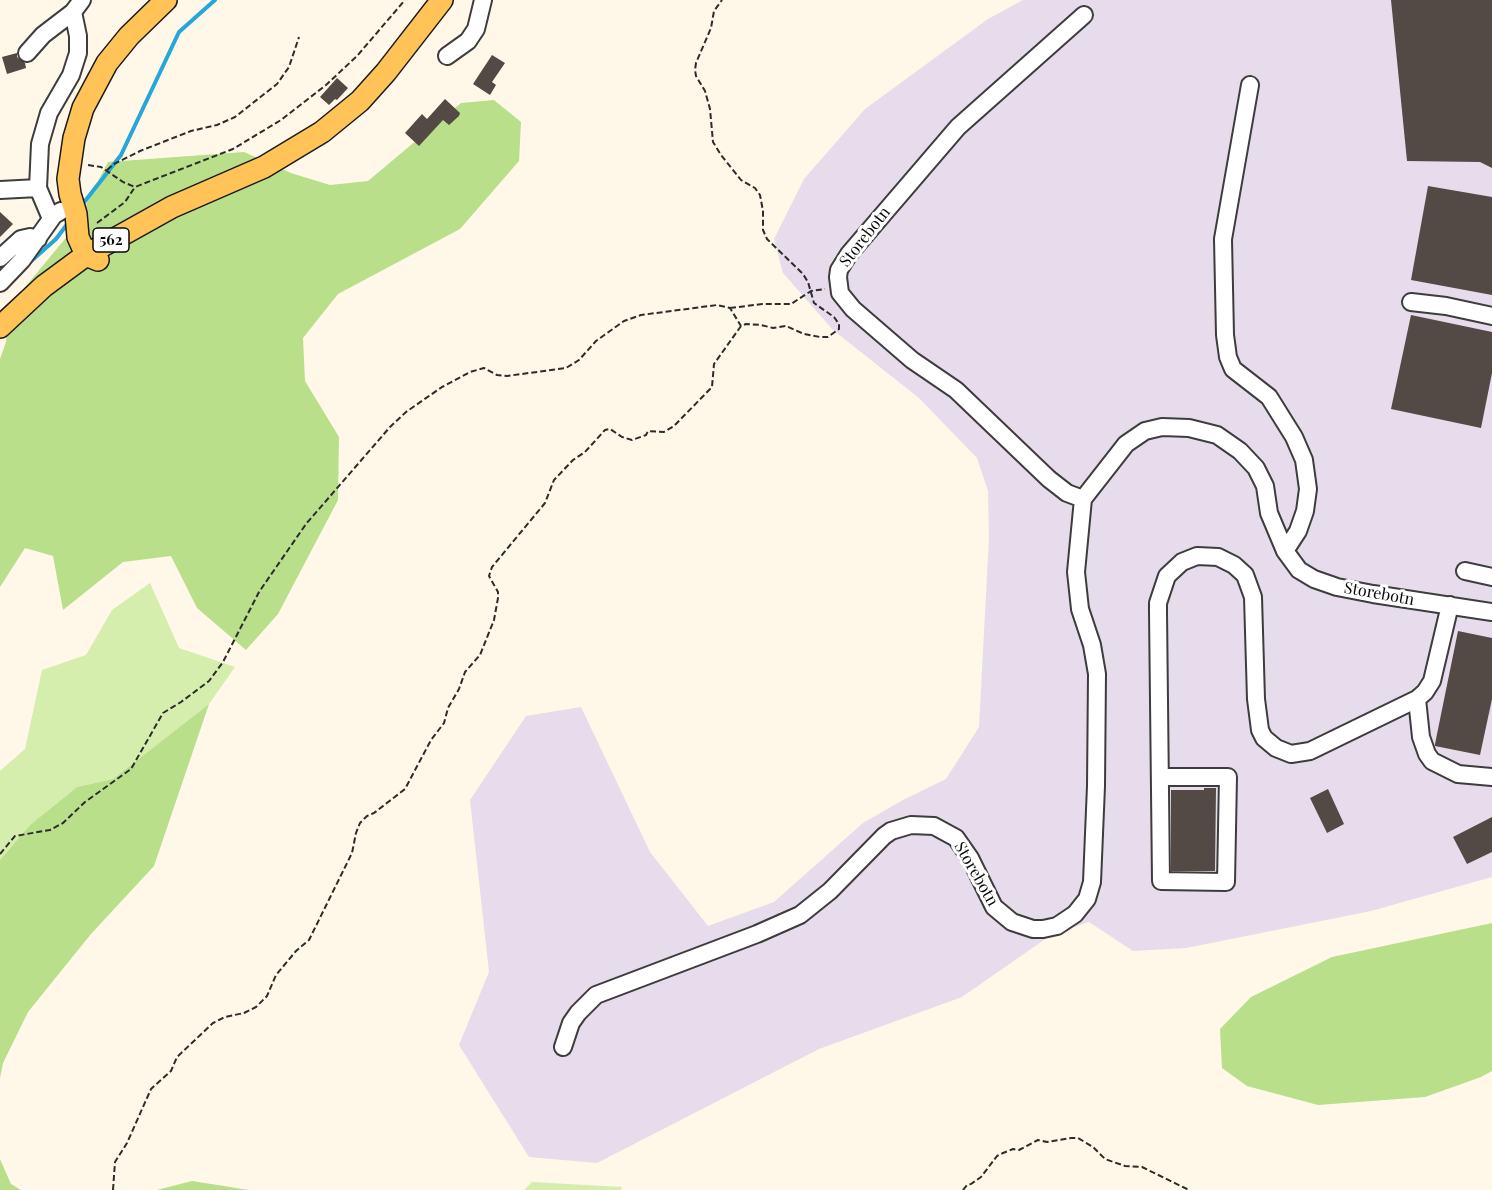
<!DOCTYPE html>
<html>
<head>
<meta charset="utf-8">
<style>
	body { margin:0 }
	canvas { display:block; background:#fff7e7 }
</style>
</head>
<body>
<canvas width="1492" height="1190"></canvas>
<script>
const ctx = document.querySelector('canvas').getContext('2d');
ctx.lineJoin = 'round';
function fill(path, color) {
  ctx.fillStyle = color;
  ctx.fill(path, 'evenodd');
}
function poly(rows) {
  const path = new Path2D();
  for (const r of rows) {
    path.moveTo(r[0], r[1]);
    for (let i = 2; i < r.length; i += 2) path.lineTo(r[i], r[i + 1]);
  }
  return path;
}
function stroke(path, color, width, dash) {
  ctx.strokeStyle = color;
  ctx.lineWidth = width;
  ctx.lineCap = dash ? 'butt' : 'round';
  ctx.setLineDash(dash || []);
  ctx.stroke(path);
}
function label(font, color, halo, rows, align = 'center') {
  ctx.font = font + ' "Playfair Display",serif';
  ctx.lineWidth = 6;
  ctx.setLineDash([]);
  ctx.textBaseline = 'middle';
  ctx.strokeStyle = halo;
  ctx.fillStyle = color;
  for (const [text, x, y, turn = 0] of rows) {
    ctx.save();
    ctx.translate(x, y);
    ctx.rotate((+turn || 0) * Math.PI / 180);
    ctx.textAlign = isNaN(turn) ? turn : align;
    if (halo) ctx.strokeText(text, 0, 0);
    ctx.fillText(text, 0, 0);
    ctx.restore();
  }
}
fill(poly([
	[1023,0,1492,0,1492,877,1371,911,1186,948,1133,951,1089,922,1051,935,962,997,819,1049,597,1163,529,1157,459,1045,489,972,470,800,526,716,581,707,650,852,708,926,774,902,863,823,903,800,946,779,979,727,989,538,988,491,977,458,919,398,833,330,783,273,774,239,804,179,865,109,988,19]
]), '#e7dceb');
fill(poly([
	[150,583,179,648,235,667,209,704,113,779,77,787,30,825,0,860,0,771,25,749,42,670,86,655,112,610],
	[532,1182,622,1187,621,1190,524,1190]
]), '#d5edad');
fill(poly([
	[494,100,521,122,519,161,460,229,338,294,303,338,305,381,339,437,338,500,278,614,246,650,197,608,171,556,123,562,63,610,53,556,25,548,0,587,0,359,6,342,11,304,74,228,108,162,244,152,291,173,330,185,368,181,461,103],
	[209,704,154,866,91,934,28,1012,3,1063,0,1078,0,860,30,825,77,787,113,779],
	[1492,923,1492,1071,1481,1077,1425,1097,1318,1105,1247,1086,1222,1068,1220,1029,1251,997,1332,957],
	[0,1159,11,1184,21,1190,0,1190],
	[192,1181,249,1190,157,1190]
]), '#badf8b');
stroke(poly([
	[82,205,121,155,179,32,215,0],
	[29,263,56,239,68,223]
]), '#25a7da', 4);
fill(poly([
	[1391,0,1492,0,1492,168,1480,162,1407,161],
	[17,53,17,57,25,63,26,68,7,74,2,57],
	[492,55,505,63,492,82,496,85,490,95,473,84],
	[337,78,348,88,337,100,335,99,329,105,320,97],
	[445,99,460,113,459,116,449,125,443,120,419,146,405,133,422,114,427,119],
	[1428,186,1492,197,1492,295,1411,280],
	[0,212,13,224,0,237],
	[1411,315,1492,332,1492,373,1481,428,1391,409],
	[1458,631,1492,638,1492,699,1480,755,1435,746,1435,744],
	[1204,788,1216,788,1215,871,1171,871,1171,790,1204,790],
	[1328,789,1344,824,1327,833,1310,798],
	[1492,817,1492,852,1467,864,1453,837]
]), '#534945');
const minor = poly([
	[27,53,43,35,73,12,82,0],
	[447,56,468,41,476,29,483,0],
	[1250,85,1223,239,1225,335,1228,357,1233,369,1269,397,1294,437,1304,460,1308,489,1305,511,1298,531,1285,551],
	[0,190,38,188],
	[54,215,49,214,38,188,40,144,49,113,71,75,78,53,78,36,73,12],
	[0,258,21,239,30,237,38,239],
	[0,283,22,260,54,215,61,211],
	[1411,302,1446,306,1492,316],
	[1083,499,1067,493,1049,479,956,390,912,360,853,309,840,293,838,277,839,270,849,254,958,127,1084,15],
	[1465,571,1492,577],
	[1417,699,1421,737,1427,754,1432,761,1458,774,1492,777],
	[1160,777,1228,777,1226,882,1161,881,1158,611,1158,603,1167,576,1182,562,1197,556,1218,557,1234,565,1245,575,1253,597,1256,699,1260,730,1264,738,1276,748,1291,754,1310,751,1417,699,1425,692,1432,681,1450,605],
	[563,1047,571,1023,578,1013,596,995,757,934,800,915,830,891,884,836,891,831,911,825,934,826,956,838,970,858,994,907,1012,922,1033,929,1043,929,1057,926,1075,914,1087,899,1092,882,1096,786,1097,674,1092,645,1080,609,1076,572,1083,499,1126,444,1145,431,1162,427,1189,428,1217,435,1240,451,1256,468,1265,486,1269,513,1285,551,1299,570,1314,579,1337,587,1373,594,1492,612]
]);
const major = poly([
	[98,260,86,255,78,237,76,214,70,194,68,179,74,138,83,108,107,63,129,36,166,0],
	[0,327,44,286,86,255,172,207,264,167,322,132,360,101,386,72,442,0]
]);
stroke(minor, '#3d3d3d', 20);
stroke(major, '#1b1b1b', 24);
stroke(poly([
	[88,165,101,167,123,182,135,187,233,149,281,120,326,85,357,56,405,0],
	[107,170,114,164,140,151,191,131,217,125,235,117,277,84,289,67,299,37],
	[97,223,125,202,135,187],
	[730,308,762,304,791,304,811,291,825,289],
	[0,854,15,836,50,830,63,823,85,802,131,769,163,713,181,702,209,681,223,662,259,592,306,524,390,427,406,412,442,387,470,372,484,368,497,375,507,376,566,368,579,360,596,341,624,321,641,315,717,305,730,308,741,326],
	[113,1190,115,1162,127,1143,151,1089,171,1071,177,1057,213,1023,225,1017,244,1013,256,1007,267,996,276,975,296,951,309,940,352,853,356,833,360,823,367,816,374,813,405,789,431,740,444,723,448,708,459,689,465,672,480,655,494,620,498,598,498,592,489,576,492,567,545,503,554,480,573,460,585,452,605,430,610,429,622,437,632,440,646,435,648,431,664,432,674,426,712,387,714,364,741,326,746,324,761,325,773,328,786,326,804,334,820,337,828,337,839,329,839,324,834,317,814,303,808,282,803,274,767,239,763,230,763,211,760,195,755,188,741,180,721,155,713,142,710,109,705,91,696,76,695,70,696,63,711,28,714,11,722,0],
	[963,1190,967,1185,971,1184,981,1177,997,1156,1003,1153,1013,1149,1019,1150,1038,1140,1047,1142,1071,1138,1078,1138,1093,1147,1105,1159,1125,1166,1142,1167,1189,1190]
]), '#2c2c2c', 2, [6, 3]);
stroke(minor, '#fff', 16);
stroke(major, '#ffc357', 21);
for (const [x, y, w] of [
	[111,240,36]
]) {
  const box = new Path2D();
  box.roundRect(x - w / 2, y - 12, w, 24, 4.5);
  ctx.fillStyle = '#fff';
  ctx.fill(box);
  stroke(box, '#0a0a0a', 1.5);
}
label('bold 15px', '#0a0a0a', null, [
	["562",111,240]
]);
label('16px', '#0a0a0a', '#fff', [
	["Storebotn",865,237,-52],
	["Storebotn",1379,594,10],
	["Storebotn",976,874,60]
]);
</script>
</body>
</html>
